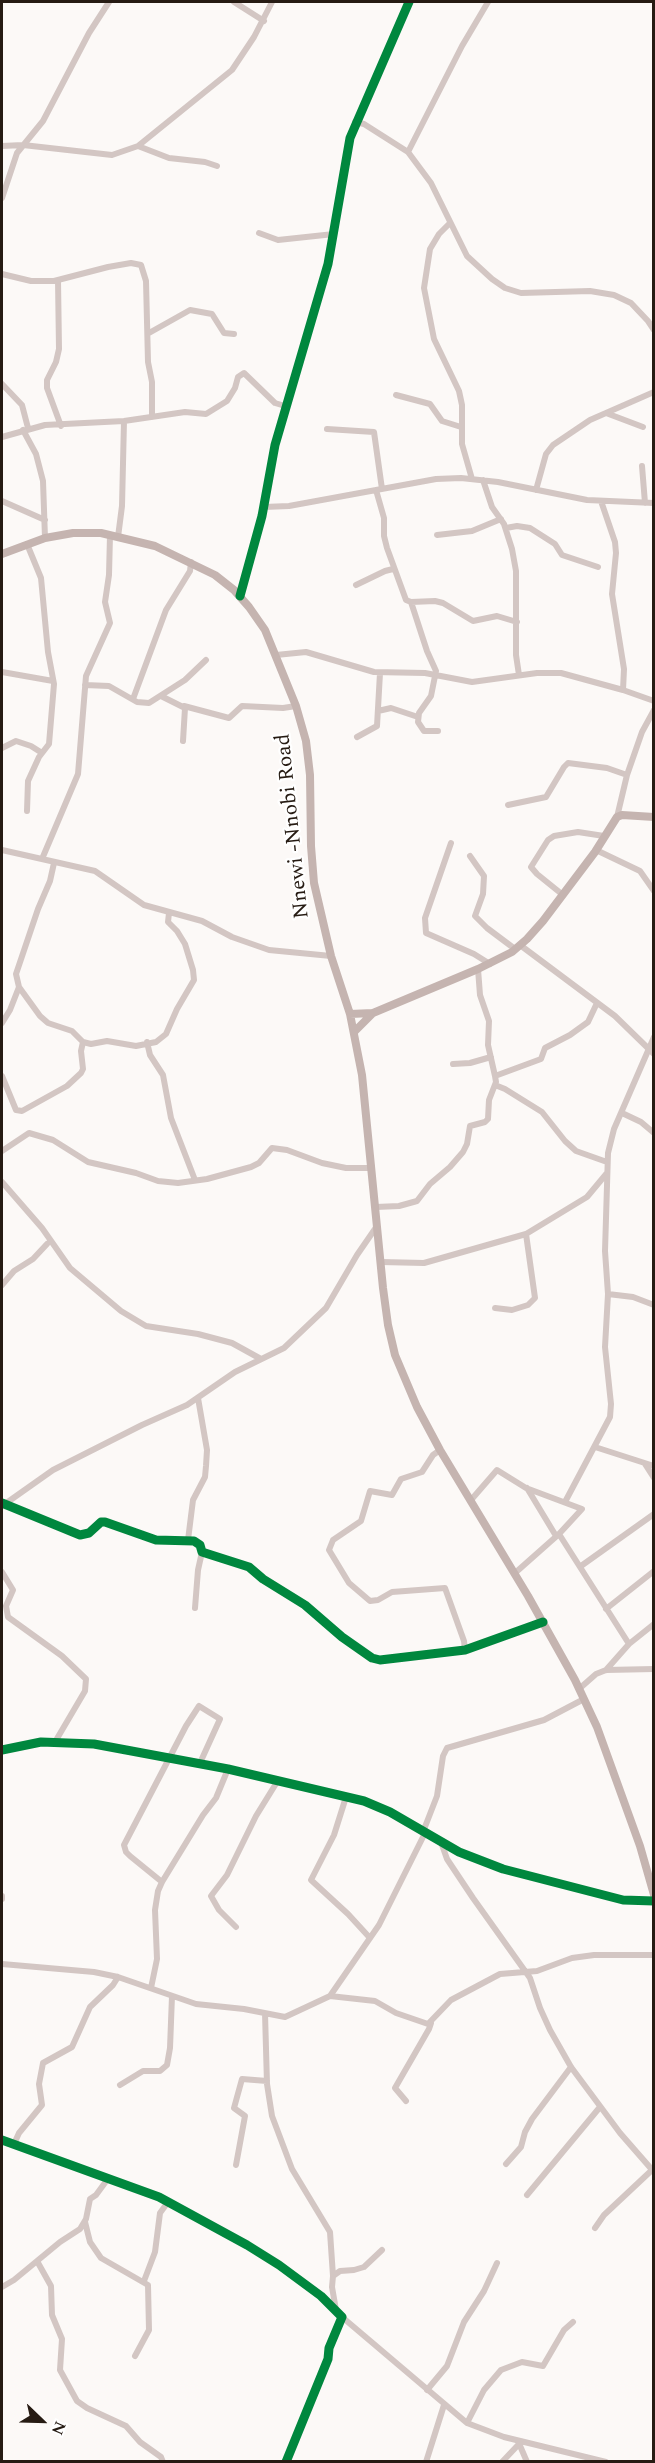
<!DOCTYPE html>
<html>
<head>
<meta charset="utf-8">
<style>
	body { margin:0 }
	#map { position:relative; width:655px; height:2463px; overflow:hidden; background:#fcf9f7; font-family:Spectral,serif }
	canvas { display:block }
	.frame { position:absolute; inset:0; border:3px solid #261b13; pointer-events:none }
	.north { position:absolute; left:12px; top:2391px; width:60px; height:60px; -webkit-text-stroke:4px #fff; paint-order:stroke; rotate:113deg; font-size:16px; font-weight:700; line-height:24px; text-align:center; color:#261b13 }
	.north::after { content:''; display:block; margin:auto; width:21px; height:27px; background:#261b13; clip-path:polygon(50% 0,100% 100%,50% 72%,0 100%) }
</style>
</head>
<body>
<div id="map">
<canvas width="655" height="2463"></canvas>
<div class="frame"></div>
<div class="north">N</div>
</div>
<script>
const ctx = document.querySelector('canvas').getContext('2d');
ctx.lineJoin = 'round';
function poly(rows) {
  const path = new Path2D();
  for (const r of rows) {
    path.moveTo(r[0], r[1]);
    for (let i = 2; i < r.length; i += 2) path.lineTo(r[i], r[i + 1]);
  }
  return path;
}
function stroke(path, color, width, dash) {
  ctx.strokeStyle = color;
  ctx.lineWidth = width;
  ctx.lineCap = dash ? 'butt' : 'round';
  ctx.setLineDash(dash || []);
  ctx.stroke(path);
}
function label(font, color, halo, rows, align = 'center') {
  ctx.font = font + ' Spectral,serif';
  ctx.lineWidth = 4.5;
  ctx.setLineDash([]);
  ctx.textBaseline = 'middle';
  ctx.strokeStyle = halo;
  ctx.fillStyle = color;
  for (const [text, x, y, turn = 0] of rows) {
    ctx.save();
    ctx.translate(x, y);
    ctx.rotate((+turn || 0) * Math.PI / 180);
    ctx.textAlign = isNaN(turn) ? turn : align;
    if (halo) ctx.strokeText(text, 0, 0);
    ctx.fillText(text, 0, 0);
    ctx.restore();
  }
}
stroke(poly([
	[234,2,264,21],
	[355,122,364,124,408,152,431,183,467,256,492,279,505,288,521,293,590,291,614,295,631,303,648,321,654,330],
	[2,146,23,145,112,155,138,146,232,70,254,37,272,2],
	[138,146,169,158,205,162,217,166],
	[408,152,462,46,488,2],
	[2,198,17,153,43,121,89,33,109,2],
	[450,223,439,234,430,249,424,288,434,339,459,391,462,405,462,444,472,479],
	[259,233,278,240,334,234],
	[2,274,31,281,54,281,108,267,131,263,141,265,146,281,148,362,152,382,152,417],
	[58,280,59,349,56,362,47,380,47,388,61,426],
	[149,333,190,310,212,314,224,333,234,334],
	[2,384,22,405,28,428],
	[396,395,430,404,442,421,461,427],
	[606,413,643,427],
	[327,429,374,432,382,489],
	[23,430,36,454,43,481,45,538],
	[2,437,45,425,124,421,185,412,206,414,227,401,235,388,238,377,244,373,275,403,285,406],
	[642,466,645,503],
	[483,480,492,507,504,524,512,549,516,571,516,655,519,675],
	[376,490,384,518,384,536,387,548,406,600,411,602,435,601,443,603,473,621,497,616,517,622],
	[536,490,546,454,553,445,590,420,654,392],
	[2,501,45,520],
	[601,501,615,542,616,553,612,594,624,669,623,690],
	[264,507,289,506,436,479,461,478,498,482,587,500,654,503],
	[506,528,517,526,530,528,555,544,562,555,598,567],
	[437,535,472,531,501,519],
	[118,537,122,506,124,421],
	[27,544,41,578,48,652,54,684,49,744,39,757,28,781,27,811],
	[356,585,385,571,393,569],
	[240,596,262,516,275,445,328,264,350,138,409,2],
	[411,602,427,651,436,671,431,696,419,713,418,722,424,731,438,731],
	[276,655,306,652,374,672,425,673,472,682,537,673,561,673,623,690,654,701],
	[2,672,53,681],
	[85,685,109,686,137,702,149,703,185,680,206,660],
	[161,696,185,708,183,741],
	[133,699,166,610,190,571,191,562],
	[184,706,229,718,242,706,283,708,296,706],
	[378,711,391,708,418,717],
	[357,737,377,726,380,673],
	[2,748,16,741,31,746,42,753],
	[508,805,546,797,564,767,568,763,607,768,627,775],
	[617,817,627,775,642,732,654,710],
	[451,843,425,918,426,933,474,954,490,964],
	[2,850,95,871,144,905,202,921,232,937,269,950,331,956],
	[596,850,640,871,654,891],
	[470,856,484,876,483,894,475,916,487,928,515,949],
	[42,859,78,774,86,676,110,623,105,602,109,575,110,535],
	[54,863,50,881,38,909,16,974,19,987,40,1016,48,1023,72,1031,83,1042,91,1044,107,1041,136,1046,156,1042,166,1034,177,1009,194,980,193,970,185,944,177,931,168,922,169,913],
	[563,895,537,874,531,867,548,840,554,836,578,832,604,836],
	[520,945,615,1016,654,1054],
	[2,1023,10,1010,19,987],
	[147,1042,150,1055,163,1075,171,1118,195,1180],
	[453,1064,470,1063,491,1057],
	[2,1076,16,1110,22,1111,67,1086,81,1073,83,1069,81,1051,83,1042],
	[495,1076,541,1059,545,1048,570,1035,588,1022,597,1003],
	[495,1085,505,1089,542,1112,565,1141,576,1151,607,1162],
	[622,1113,641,1122,654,1133],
	[2,1151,29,1133,53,1140,88,1162,136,1173,158,1181,178,1183,207,1179,251,1167,259,1163,272,1148,287,1150,322,1163,346,1168,372,1168],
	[2,1182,42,1228,70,1268,121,1311,146,1326,198,1334,232,1343,261,1359],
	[376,1207,399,1206,417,1201,430,1184,450,1167,463,1152,467,1144,470,1126,485,1122,488,1119,489,1100,496,1082,495,1076,488,1045,489,1021,480,995,478,969],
	[381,1262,424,1263,526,1234,587,1197,607,1173],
	[2,1285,14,1271,33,1259,47,1244],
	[608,1294,633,1297,654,1305],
	[495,1308,512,1310,528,1305,535,1298,526,1234],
	[595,1447,654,1466],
	[440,1450,433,1455,422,1472,401,1479,392,1495,370,1491,361,1521,333,1540,329,1550,349,1583,370,1601,378,1600,392,1592,445,1588,464,1641,465,1650],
	[645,1464,654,1478],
	[527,1488,556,1536],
	[471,1500,497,1470,526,1488,582,1509,559,1534,515,1573],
	[565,1502,610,1417,611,1404,605,1347,608,1294,605,1251,608,1153,614,1129,654,1037],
	[2,1503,80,1535,89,1533,101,1522,105,1522,156,1540,194,1541,200,1545,202,1552,249,1567,263,1579,305,1605,342,1637,372,1658,380,1660,465,1650,543,1622],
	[2,1506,53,1470,142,1425,187,1405,235,1372,284,1348,326,1308,357,1255,377,1226],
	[559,1534,629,1644],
	[188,1540,193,1500,205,1477,206,1466,207,1450,198,1398],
	[581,1566,654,1514],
	[2,1572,13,1590,6,1606,8,1617,62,1656,86,1679,85,1691,55,1742],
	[195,1608,198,1570,202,1552],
	[606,1609,654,1571],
	[606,1670,629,1644,654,1624],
	[579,1689,596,1674,606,1670,654,1669],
	[2,1750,41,1742,94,1744,228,1769,364,1801,390,1812,459,1852,503,1869,623,1900,654,1901],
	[346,1797,334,1835,311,1880,348,1914,370,1938],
	[423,1832,437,1796,443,1756,447,1748,544,1720,584,1699],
	[441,1842,447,1859,473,1898,530,1978,540,2008,550,2030,571,2067,620,2133,654,2172],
	[162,1882,130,1856,126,1852,124,1845,186,1726,199,1706,220,1719,200,1763],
	[2,1896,2,1899],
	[236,1927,219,1910,211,1896,227,1875,256,1816,277,1782],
	[2,1964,94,1972,118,1977,196,2004,244,2009,285,2017,330,1996,379,1925,425,1833],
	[151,1988,157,1959,155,1910,158,1891,162,1882,203,1815,216,1798,228,1769],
	[330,1996,375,2001,396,2013,428,2024,451,2000,500,1974,537,1971,572,1958,594,1955,654,1955],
	[265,2013,267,2084,272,2116,292,2169,330,2232,333,2276],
	[120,2085,143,2071,160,2071,167,2065,170,2048,172,1996],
	[406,2101,395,2088,429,2029,431,2023],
	[2,2140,159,2197,247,2245,279,2265,321,2296,342,2317,329,2348,328,2359,286,2462],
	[14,2144,19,2133,42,2105,39,2084,43,2063,72,2047,90,2007,113,1985,118,1977],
	[506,2164,521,2147,525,2132,532,2119,571,2067],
	[236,2165,245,2116,234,2108,242,2079,267,2081],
	[527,2195,600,2107],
	[85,2222,90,2242,101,2258,148,2285,149,2330,135,2356],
	[595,2228,604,2215,652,2170],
	[37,2261,51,2286,52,2315,62,2339,60,2370,77,2401,87,2408,126,2426,140,2442,161,2457,163,2462],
	[144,2281,155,2252,160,2213,168,2202],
	[2,2287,14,2280,60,2242,80,2229,86,2219,90,2199,96,2195,107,2180],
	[336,2310,332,2287,333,2276,340,2271,354,2270,364,2267,382,2250],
	[342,2317,467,2423,504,2437,606,2462],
	[427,2390,447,2366,464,2322,484,2291,497,2263],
	[467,2423,484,2390,501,2370,522,2362,543,2366,564,2330,573,2322],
	[518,2441,527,2462],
	[426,2462,444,2405],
	[502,2462,519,2444]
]), '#d3c6c3', 6);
stroke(poly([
	[2,554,45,538,73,533,101,533,155,546,215,575,234,590,249,607,265,630,296,706,306,741,310,775,311,846,314,883,331,956,350,1014,362,1075,383,1288,388,1325,395,1355,417,1407,440,1450,528,1596,575,1680,597,1727,640,1846,654,1895],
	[350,1014,373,1013,478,969,512,952,527,939,543,921,595,852,617,817,622,815,654,817],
	[354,1032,373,1013]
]), '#c5b4b0', 8);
stroke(poly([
	[240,596,262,516,275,445,328,264,350,138,409,2],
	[2,1503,80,1535,89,1533,101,1522,105,1522,156,1540,194,1541,200,1545,202,1552,249,1567,263,1579,305,1605,342,1637,372,1658,380,1660,465,1650,543,1622],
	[2,1750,41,1742,94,1744,228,1769,364,1801,390,1812,459,1852,503,1869,623,1900,654,1901],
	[2,2140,159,2197,247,2245,279,2265,321,2296,342,2317,329,2348,328,2359,286,2462]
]), '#00873e', 9);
label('21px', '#261b13', '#fff', [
	["Nnewi -Nnobi Road",294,826,-96]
]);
</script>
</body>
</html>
